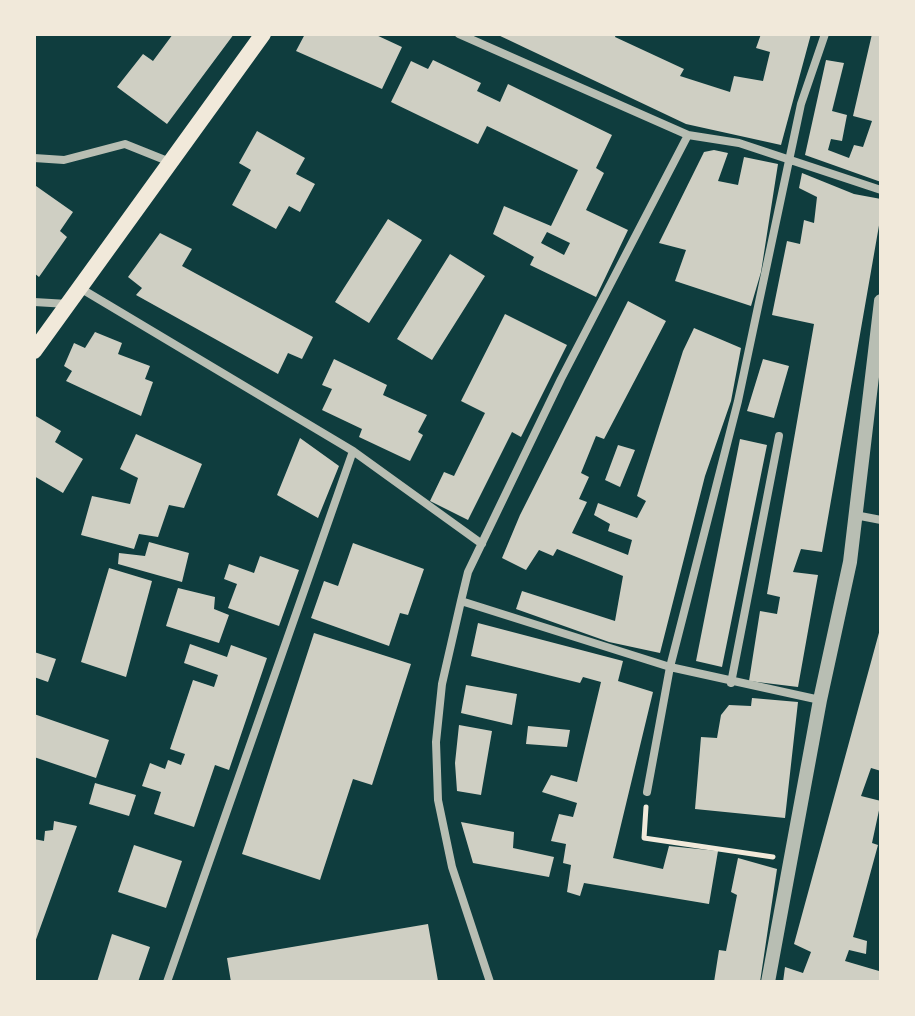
<!DOCTYPE html>
<html>
<head>
<meta charset="utf-8">
<style>
	body { margin:0 }
	#map { position:relative; width:915px; height:1016px; overflow:hidden; background:#0f3d3e; font-family:Barlow,sans-serif }
	canvas { display:block }
	.frame { position:absolute; inset:0; border:36px solid #f1e9da; pointer-events:none }
</style>
</head>
<body>
<div id="map">
<canvas width="915" height="1016"></canvas>
<div class="frame"></div>
</div>
<script>
const ctx = document.querySelector('canvas').getContext('2d');
ctx.lineJoin = 'round';
function fill(path, color) {
  ctx.fillStyle = color;
  ctx.fill(path, 'evenodd');
}
function poly(rows) {
  const path = new Path2D();
  for (const r of rows) {
    path.moveTo(r[0], r[1]);
    for (let i = 2; i < r.length; i += 2) path.lineTo(r[i], r[i + 1]);
  }
  return path;
}
function stroke(path, color, width, dash) {
  ctx.strokeStyle = color;
  ctx.lineWidth = width;
  ctx.lineCap = dash ? 'butt' : 'round';
  ctx.setLineDash(dash || []);
  ctx.stroke(path);
}
fill(poly([
	[173,34,234,34,167,124,117,87,143,54,153,61],
	[305,34,374,34,402,47,382,89,296,51],
	[496,34,616,34,615,37,684,69,680,76,730,92,734,76,763,81,770,52,756,48,761,34,811,34,781,145,686,124],
	[872,34,881,34,881,182,805,155,826,60,844,63,832,111,847,115,842,141,831,139,828,150,849,158,854,145,863,147,872,121,853,116],
	[433,60,481,83,477,91,500,102,508,84,612,135,596,168,604,173,586,210,628,230,596,297,530,265,534,257,493,234,504,206,551,226,578,170,487,126,478,144,391,102,411,61,428,69],
	[547,232,570,243,564,255,541,243],
	[257,131,305,158,296,174,315,184,300,212,289,206,276,229,232,205,251,170,239,163],
	[714,150,728,153,718,181,738,185,744,157,778,164,761,272,751,306,675,281,686,250,659,243,704,152],
	[802,173,854,194,881,199,881,214,822,552,801,549,793,572,818,575,798,687,749,681,760,611,777,614,780,597,767,594,814,324,772,315,787,241,800,244,804,220,814,223,817,197,799,188],
	[36,186,73,212,60,231,67,237,39,277,34,273],
	[388,219,422,240,369,323,335,302],
	[160,233,192,249,182,266,313,337,302,359,288,353,278,374,136,295,142,288,128,277],
	[450,254,485,276,432,360,397,339],
	[628,301,666,321,604,439,596,436,581,473,589,477,579,499,587,502,572,533,628,555,632,540,608,531,610,524,594,515,598,503,637,518,646,501,637,496,683,351,694,328,741,348,731,401,705,476,660,653,609,642,516,609,522,591,615,621,623,576,557,549,553,556,539,550,526,570,502,558,520,515],
	[505,314,567,345,521,437,512,432,468,520,430,501,444,472,454,476,485,413,461,401],
	[95,332,122,343,118,354,150,366,145,379,153,382,141,416,66,381,72,371,64,366,74,343,85,348],
	[334,359,387,385,383,395,427,415,418,432,423,435,410,461,359,437,362,429,322,410,332,389,322,385],
	[763,359,789,366,774,418,747,411],
	[34,415,61,431,55,442,83,459,63,493,34,476],
	[136,434,202,464,184,508,169,505,158,537,139,534,134,549,81,535,92,496,130,504,138,478,120,469],
	[300,438,339,466,318,518,277,495],
	[740,439,767,445,722,667,696,661],
	[618,445,635,450,620,487,605,480],
	[149,542,189,553,182,582,118,564,119,553,145,556],
	[353,543,424,569,408,615,400,613,389,646,311,618,324,581,338,586],
	[260,556,299,570,279,626,228,608,237,584,224,579,229,564,254,573],
	[109,568,152,581,126,677,81,662],
	[178,588,215,597,214,609,229,615,219,643,166,626],
	[478,623,623,661,618,681,653,692,613,858,663,869,669,846,718,851,709,904,584,883,580,896,567,892,571,865,563,863,566,844,551,841,559,814,573,817,577,803,542,792,551,775,577,782,601,682,583,677,580,683,471,656],
	[880,629,881,771,871,768,861,796,881,801,872,843,878,845,853,937,867,941,866,954,849,950,845,961,879,971,881,966,881,982,783,982,785,967,803,973,811,952,794,944],
	[314,633,411,664,372,785,353,779,320,880,242,854],
	[190,644,227,657,231,645,267,658,229,770,215,765,194,827,154,814,161,792,142,786,150,763,165,769,168,760,181,765,185,754,170,749,193,680,214,687,218,675,184,663],
	[34,652,56,659,48,682,34,677],
	[466,685,517,694,512,725,461,713],
	[752,698,798,702,785,818,695,809,701,737,717,738,721,715,729,705,751,706],
	[34,714,109,740,96,778,34,757],
	[459,725,492,731,481,795,457,791,455,763],
	[528,726,570,730,567,747,526,744],
	[95,783,136,795,129,816,89,804],
	[54,821,77,826,34,945,34,839,44,841,45,831,53,830],
	[461,822,514,832,513,848,554,857,549,877,473,863],
	[134,845,182,861,166,908,118,892],
	[738,858,777,869,760,982,714,982,719,950,726,951,737,895,731,892],
	[428,924,438,981,231,982,227,958],
	[112,934,150,947,138,982,97,982]
]), '#cfcfc3');
stroke(poly([
	[646,807,644,838,773,857]
]), '#f1e9da', 5);
stroke(poly([
	[459,34,688,135,739,143,881,190],
	[34,158,64,160,125,144,170,162],
	[80,288,353,451,482,544],
	[34,302,68,304],
	[855,515,881,520],
	[461,601,670,667,820,700],
	[731,683,779,436],
	[647,792,670,667,738,401,801,104,825,34],
	[167,982,353,451],
	[490,982,452,867,438,800,436,742,442,684,461,601,468,572,561,379,688,135]
]), '#b8beb3', 8);
stroke(poly([
	[768,982,820,700,850,562,881,301]
]), '#b8beb3', 14);
stroke(poly([
	[34,351,263,34]
]), '#f1e9da', 16);
</script>
</body>
</html>
